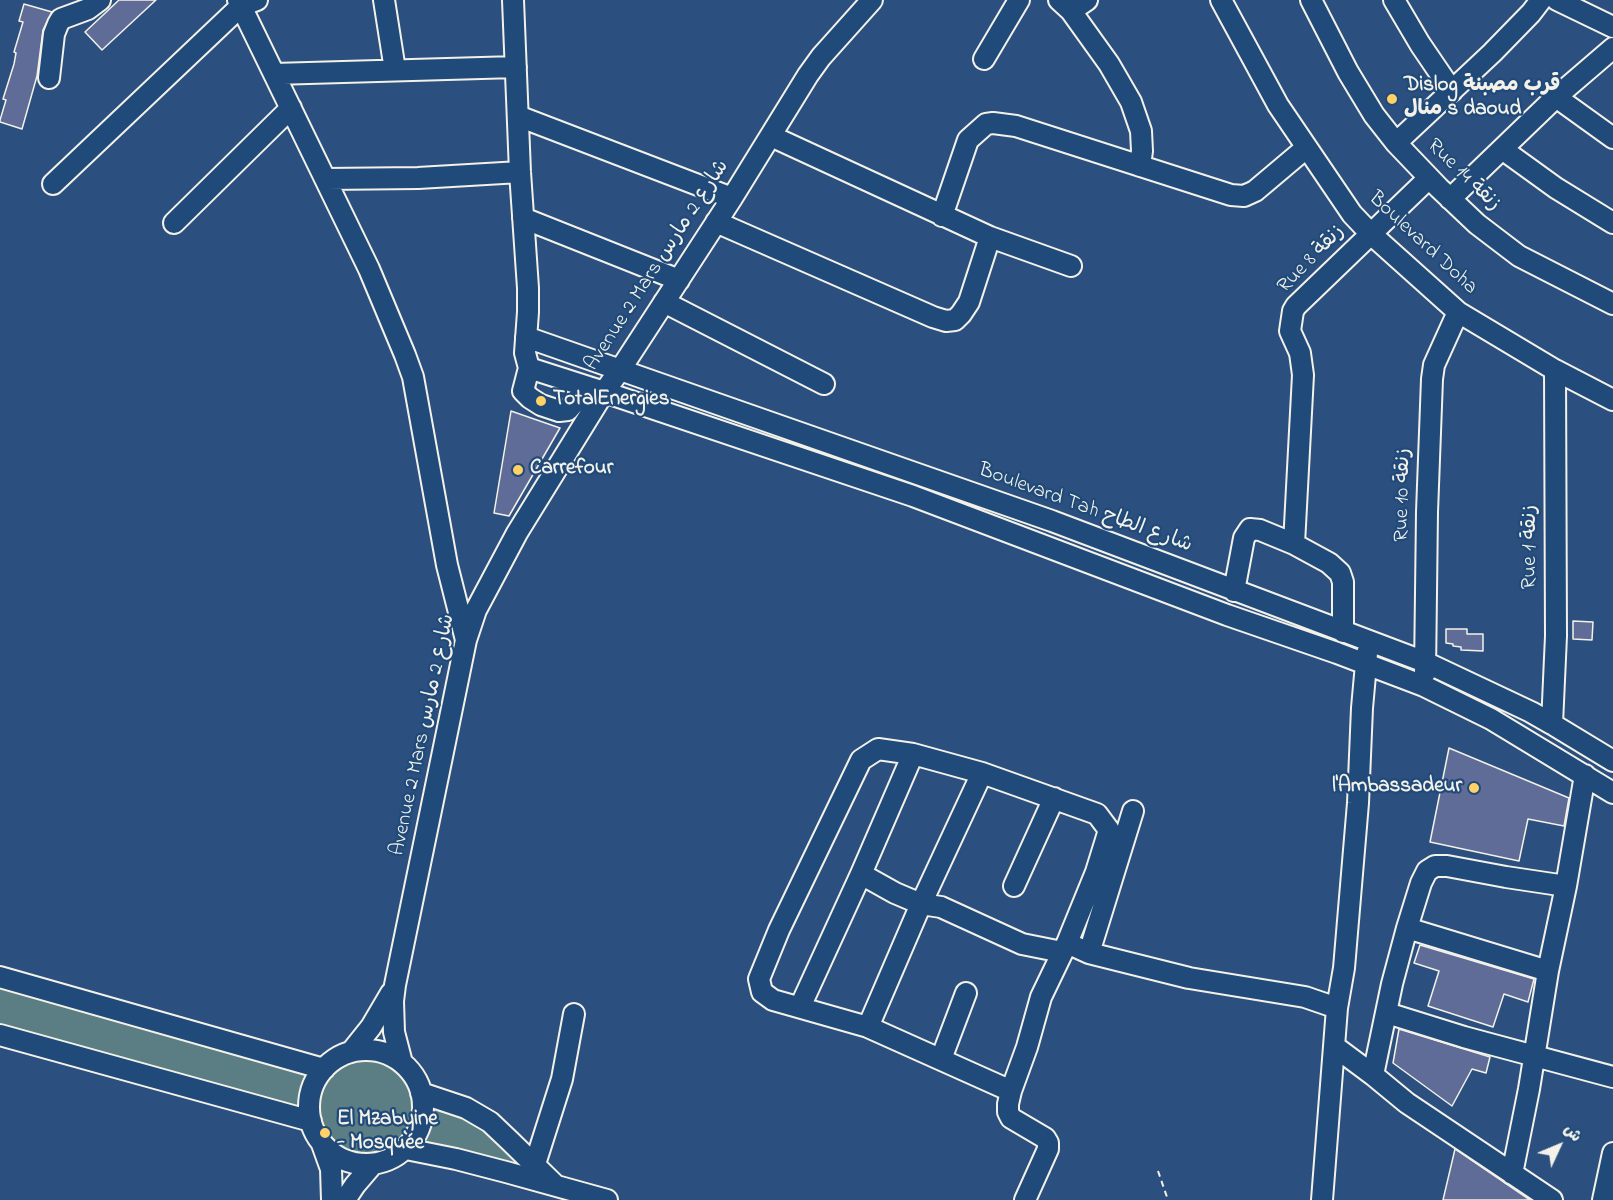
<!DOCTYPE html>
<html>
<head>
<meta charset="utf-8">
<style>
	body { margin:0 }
	#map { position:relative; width:1613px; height:1200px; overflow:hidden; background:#2b507f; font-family:"Indie Flower","Playpen Sans Arabic",sans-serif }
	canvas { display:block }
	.north { position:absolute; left:1529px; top:1116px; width:60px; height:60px; -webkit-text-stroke:4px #1f4a7a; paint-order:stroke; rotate:46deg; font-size:16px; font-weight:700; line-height:24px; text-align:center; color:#f4f1e8 }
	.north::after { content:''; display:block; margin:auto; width:21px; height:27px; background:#f4f1e8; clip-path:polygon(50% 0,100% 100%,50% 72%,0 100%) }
</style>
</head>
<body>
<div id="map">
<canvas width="1613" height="1200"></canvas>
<div class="north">ش</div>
</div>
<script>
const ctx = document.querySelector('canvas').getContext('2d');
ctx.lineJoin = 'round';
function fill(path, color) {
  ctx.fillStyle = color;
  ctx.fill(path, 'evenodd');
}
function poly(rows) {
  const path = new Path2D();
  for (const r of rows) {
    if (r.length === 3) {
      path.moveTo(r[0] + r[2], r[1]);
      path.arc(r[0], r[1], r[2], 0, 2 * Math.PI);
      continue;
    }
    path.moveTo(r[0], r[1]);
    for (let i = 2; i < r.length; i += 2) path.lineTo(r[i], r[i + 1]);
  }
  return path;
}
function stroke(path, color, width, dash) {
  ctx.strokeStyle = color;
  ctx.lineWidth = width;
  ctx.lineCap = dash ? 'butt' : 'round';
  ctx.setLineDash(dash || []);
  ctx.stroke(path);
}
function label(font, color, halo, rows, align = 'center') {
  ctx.font = font + ' "Indie Flower","Playpen Sans Arabic",sans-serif';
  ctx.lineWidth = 4.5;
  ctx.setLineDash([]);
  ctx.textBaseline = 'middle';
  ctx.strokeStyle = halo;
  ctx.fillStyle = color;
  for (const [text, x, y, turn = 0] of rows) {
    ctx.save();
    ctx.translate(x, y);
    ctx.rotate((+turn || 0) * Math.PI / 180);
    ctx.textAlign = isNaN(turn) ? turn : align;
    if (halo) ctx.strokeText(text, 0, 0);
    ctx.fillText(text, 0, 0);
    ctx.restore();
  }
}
fill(poly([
	[0,983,315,1075,306,1100,306,1116,0,1030],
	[366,1105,49],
	[426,1100,487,1127,543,1179,412,1147,423,1128,427,1114]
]), '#5a7e83');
const building = poly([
	[119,0,156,0,102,50,85,32,119,0],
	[24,4,52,12,43,30,37,76,22,129,0,122,0,120,6,100,3,99,14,64,16,53,14,52,23,22,19,21,24,4],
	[511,411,560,428,509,516,494,513,511,411],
	[1573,621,1593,622,1592,640,1573,639,1573,621],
	[1446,629,1467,629,1467,634,1483,634,1483,651,1461,650,1461,647,1453,646,1453,644,1446,643,1446,629],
	[1449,748,1569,798,1564,826,1528,819,1519,861,1430,842,1449,748],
	[1420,945,1534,979,1528,1002,1504,994,1493,1027,1428,1006,1439,971,1414,963,1420,945],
	[1399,1029,1490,1057,1486,1073,1472,1069,1452,1106,1393,1063,1399,1029],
	[1455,1149,1530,1200,1443,1200,1455,1149]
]);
fill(building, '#5e6c97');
stroke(building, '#f4f1e8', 1.5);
const minor = poly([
	[238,0,369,269,405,355,413,377,447,565,466,640],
	[384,0,395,70],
	[513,0,520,172,528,288,528,312,525,353,529,368,523,391,530,398,541,405,559,411,568,410,588,387],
	[1059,0,1071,11,1109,64,1131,102,1141,131,1142,151,1140,166],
	[1221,0,1278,105,1352,214,1371,234,1458,312,1555,370,1613,400],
	[1311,0,1348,72,1374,115,1396,143,1439,188,1477,224,1519,256,1613,304],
	[1394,0,1420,44,1452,91],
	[1557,0,1613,27],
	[1071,11,1087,0],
	[984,59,1019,0],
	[274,74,516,67],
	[49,78,54,34,58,24,61,19,88,9,100,0],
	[1556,97,1613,138],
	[518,116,732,198],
	[771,136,990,237,1071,266],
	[1396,143,1492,53,1531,13,1541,0],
	[1502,149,1556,188,1613,223],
	[326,179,418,178,520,172],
	[53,184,241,6,257,0],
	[1450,199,1556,97,1613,48],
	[942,216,968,140,986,124,993,123,1016,126,1231,195,1244,196,1255,191,1306,148],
	[523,218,679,280],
	[716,222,933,317,946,321,955,320,961,314,969,302,990,237],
	[174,223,291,108],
	[664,302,824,384],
	[526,337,1052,521,1425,662,1531,712,1552,724,1613,761],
	[529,368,604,392,913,496,1227,615,1337,653,1424,686,1491,719,1613,793],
	[1294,544,1303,375,1300,353,1290,331,1293,311,1296,306,1429,178],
	[1234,591,1244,538,1250,529,1260,530,1294,544,1329,563,1340,573,1343,582,1343,632],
	[1425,673,1427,512,1432,379,1434,365,1458,312],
	[1552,724,1556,636,1555,370],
	[913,754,861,874,895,893,921,904,941,907,1022,944,1062,952],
	[1014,886,1054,798],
	[1407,928,1548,971],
	[1089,953,1133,811],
	[0,977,324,1069],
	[800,1007,861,874],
	[1387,1013,1464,1037,1613,1077],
	[868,1027,921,904,982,773],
	[0,1035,311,1121],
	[1334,1046,1373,1075,1407,1103,1552,1200],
	[366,1107,57],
	[351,1052,371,1027,391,993],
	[941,1059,966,993],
	[402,1063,394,1032,393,1001,395,985,466,640,476,610,517,533,604,392,620,370,732,198,808,75,821,57,872,0],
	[1373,1075,1392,984,1407,928,1421,883,1427,871,1435,866,1447,866,1506,877,1566,886],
	[1011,1091,868,1027,773,1000,762,992,759,979,779,930,861,760,878,749,913,754,982,773,1097,814,1109,830,1096,872,1067,943],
	[421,1093,466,1108,490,1122,510,1141,554,1184],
	[322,1144,331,1169,332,1200],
	[406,1149,456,1159,506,1172,607,1200],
	[535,1164,562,1079,574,1014],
	[1512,1174,1529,1089,1548,971,1566,886,1585,775],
	[345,1200,355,1185,373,1164],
	[1025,1200,1048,1149,1048,1143,1045,1138,1011,1118,1008,1112,1008,1104,1011,1091,1027,1047,1041,997,1067,943,1089,953,1189,978,1305,997,1337,1008],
	[1322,1200,1337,1008,1344,968,1358,803,1362,708,1367,653],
	[1603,1200,1613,1153]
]);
stroke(minor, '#f4f1e8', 24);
stroke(poly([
	[1158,1171,1168,1200]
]), '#f4f1e8', 2, [6, 4.5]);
stroke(minor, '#1f4a7a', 20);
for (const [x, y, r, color] of [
	[1392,99,6,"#ffd166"],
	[541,401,6,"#ffd166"],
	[518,470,6,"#ffd166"],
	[1474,788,6,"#ffd166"],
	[325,1133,6,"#ffd166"]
]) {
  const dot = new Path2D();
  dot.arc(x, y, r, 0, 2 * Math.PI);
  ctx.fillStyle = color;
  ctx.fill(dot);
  stroke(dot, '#1f4a7a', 2);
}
label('bold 21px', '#f4f1e8', '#1f4a7a', [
	["Dislog قرب مصبنة",1404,87],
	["منال s daoud",1404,111],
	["TotalEnergies",553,401],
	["Carrefour",530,470],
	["l'Ambassadeur",1462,788,"right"],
	["El Mzabyine",337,1121],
	["- Mosquée",337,1145]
], 'left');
label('21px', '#f4f1e8', '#1f4a7a', [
	["Rue 14 زنقة",1463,176,44],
	["Boulevard Doha",1422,244,43],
	["Rue 8 زنقة",1312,260,-46],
	["Avenue 2 Mars شارع 2 مارس",658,266,-57],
	["Rue 10 زنقة",1404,495,-89],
	["Boulevard Tah شارع الطاح",1085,509,20],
	["Rue 1 زنقة",1532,547,-90],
	["Avenue 2 Mars شارع 2 مارس",424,735,-78]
]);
</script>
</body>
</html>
